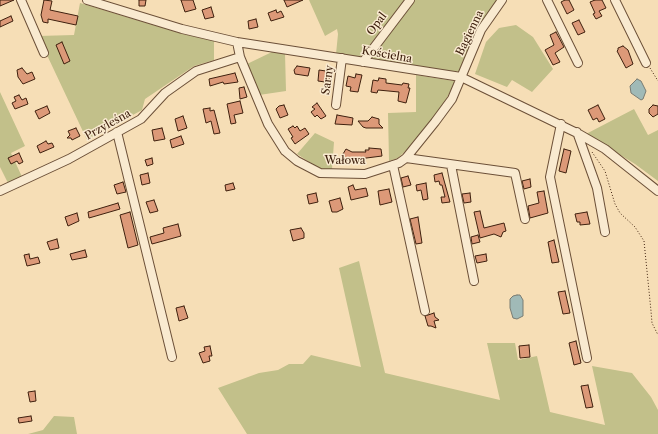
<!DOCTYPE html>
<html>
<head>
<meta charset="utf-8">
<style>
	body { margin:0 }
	canvas { display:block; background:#f6deb6 }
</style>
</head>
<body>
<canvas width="658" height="434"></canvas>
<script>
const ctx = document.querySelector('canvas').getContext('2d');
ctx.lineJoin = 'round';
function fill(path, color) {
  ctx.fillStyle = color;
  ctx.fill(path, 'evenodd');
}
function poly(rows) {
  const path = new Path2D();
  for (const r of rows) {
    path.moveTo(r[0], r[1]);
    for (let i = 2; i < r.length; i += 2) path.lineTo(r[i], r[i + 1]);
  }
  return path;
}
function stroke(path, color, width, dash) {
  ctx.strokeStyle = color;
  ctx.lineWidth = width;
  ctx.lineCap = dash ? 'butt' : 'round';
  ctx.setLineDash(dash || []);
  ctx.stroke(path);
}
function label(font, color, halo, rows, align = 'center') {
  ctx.font = font + ' "Libre Caslon Text",serif';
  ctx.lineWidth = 3;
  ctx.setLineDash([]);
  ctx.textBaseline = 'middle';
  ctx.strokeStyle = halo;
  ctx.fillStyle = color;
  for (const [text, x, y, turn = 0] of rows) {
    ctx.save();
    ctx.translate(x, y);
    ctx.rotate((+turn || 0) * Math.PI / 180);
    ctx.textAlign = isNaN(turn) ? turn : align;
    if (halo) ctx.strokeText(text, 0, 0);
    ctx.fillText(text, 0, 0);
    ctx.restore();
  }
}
fill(poly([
	[309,0,407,0,360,57,336,54,338,34,337,29,325,36],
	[413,0,498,0,461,70,454,73,369,59],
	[80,3,183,34,214,41,214,60,194,66,185,72,145,99,142,110,87,140,38,36,74,35],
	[516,25,533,37,553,69,532,92,512,80,507,87,475,74,486,42,499,28],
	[274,51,285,53,286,91,259,95,247,64],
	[416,75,454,81,454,84,441,109,418,139,398,158,389,161,388,113,416,112],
	[0,92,25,146,11,153,23,179,9,185,0,167],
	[634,109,648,135,658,130,658,181,635,164,586,134],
	[315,133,334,142,332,169,320,169,297,154],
	[359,261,385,373,500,400,487,343,515,343,518,360,537,356,550,412,605,425,592,366,632,373,651,397,658,410,658,434,247,434,218,388,259,373,278,370,289,364,303,364,311,355,361,367,339,268],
	[54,416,74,417,77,434,28,434,43,430]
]), '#c2c08a');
const water = poly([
	[637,79,641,81,646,91,643,99,641,100,631,93,630,86,637,79],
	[517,295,520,295,523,300,523,316,517,319,513,318,510,308,510,299,513,296,517,295]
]);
fill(water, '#a0bab7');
stroke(water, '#797c73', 1);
const building = poly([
	[0,0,14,0,0,6,0,0],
	[44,0,52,1,50,10,78,16,76,25,48,19,48,23,43,22,41,15,44,0],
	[139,0,146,0,145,6,139,6,139,0],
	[181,0,193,0,196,9,185,12,181,0],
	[284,0,303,0,287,7,284,0],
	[565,0,569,0,574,10,567,14,561,2,565,0],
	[595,0,602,0,606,8,599,11,602,16,596,19,593,14,595,13,590,2,595,0],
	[211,7,214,17,205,19,202,10,211,7],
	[276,10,277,13,281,11,284,17,271,21,268,13,276,10],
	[11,16,13,21,0,27,0,21,11,16],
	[256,19,258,27,249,29,248,21,256,19],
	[579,20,585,32,578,35,572,23,579,20],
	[556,32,564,47,555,53,560,62,553,65,545,50,554,45,550,35,556,32],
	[62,42,70,61,64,64,56,45,62,42],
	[623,46,628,50,633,64,626,68,617,51,618,50,618,48,623,46],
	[297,66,310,68,308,76,295,74,294,70,297,66],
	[22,68,27,74,32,72,35,79,23,84,18,77,17,70,22,68],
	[327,68,332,69,329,81,325,80,325,82,318,81,319,70,326,71,327,68],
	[235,73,238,82,224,84,223,82,210,86,209,79,235,73],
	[356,74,362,75,358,92,350,91,351,87,346,86,348,76,355,78,356,74],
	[379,78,386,79,386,83,402,85,403,83,409,84,408,88,410,88,406,103,398,101,399,92,378,90,377,93,371,92,373,80,378,81,379,78],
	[244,87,247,97,240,99,239,88,244,87],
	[19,95,22,100,26,98,28,104,15,109,12,103,16,101,14,97,19,95],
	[240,101,243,113,234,115,236,123,231,124,227,104,240,101],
	[317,103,326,116,321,119,317,115,315,117,311,112,315,109,312,107,317,103],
	[284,105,288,115,280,118,276,109,279,106,284,105],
	[598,105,605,119,599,122,597,118,593,120,588,110,598,105],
	[653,105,658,106,658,114,653,117,649,113,649,109,653,105],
	[47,106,50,113,39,119,35,111,47,106],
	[210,108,210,111,214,110,220,133,214,134,211,121,206,123,203,109,210,108],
	[337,115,353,118,352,125,335,124,337,115],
	[183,116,187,128,178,131,175,119,183,116],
	[372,117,379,119,379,124,383,128,366,128,363,127,358,121,368,121,372,117],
	[293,126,295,128,297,126,300,131,305,128,309,134,295,144,291,138,293,137,288,129,293,126],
	[76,128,80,136,72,140,71,138,67,138,70,135,68,131,76,128],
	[162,128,165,139,154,141,152,130,162,128],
	[181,136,184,144,172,148,170,140,181,136],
	[46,141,48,144,52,143,54,147,40,153,37,146,46,141],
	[369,148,381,149,382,156,343,161,343,154,346,149,352,152,366,152,365,150,369,150,369,148],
	[564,149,571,151,566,173,559,171,564,149],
	[19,153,23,162,19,164,17,161,11,164,8,158,19,153],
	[152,158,153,164,147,166,145,160,152,158],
	[148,173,150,183,142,185,140,175,148,173],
	[442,173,450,202,442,203,441,197,445,197,442,185,440,185,439,181,435,182,434,175,442,173],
	[408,176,411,185,403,187,401,178,408,176],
	[530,179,531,187,524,189,522,181,530,179],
	[123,182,126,192,117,194,114,185,123,182],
	[233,183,235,189,226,191,225,185,233,183],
	[426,183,428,199,423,200,421,190,417,191,416,185,426,183],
	[353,185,355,190,366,188,368,196,351,200,348,187,353,185],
	[389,189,392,202,380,205,378,191,389,189],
	[544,191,548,213,530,218,528,206,539,203,537,192,544,191],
	[316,193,318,202,309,204,307,195,316,193],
	[470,193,471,202,464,203,462,194,470,193],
	[340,198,343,209,337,212,332,212,329,201,340,198],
	[154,200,158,211,150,213,146,202,154,200],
	[118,203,120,209,89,218,88,212,118,203],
	[480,211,484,228,504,223,506,231,503,232,501,237,494,234,480,238,474,212,480,211],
	[130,212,138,245,128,248,120,215,130,212],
	[587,212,590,224,580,225,580,222,577,222,575,214,587,212],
	[77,213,79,221,68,226,65,217,77,213],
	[418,217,422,243,416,244,410,219,418,217],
	[178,224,181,236,152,244,150,237,164,233,163,228,178,224],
	[301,228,304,233,304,238,293,241,290,230,301,228],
	[478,235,480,242,472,244,471,237,478,235],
	[57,239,59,248,50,250,47,242,57,239],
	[554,240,559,262,552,263,548,242,554,240],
	[85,250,87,257,72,260,70,254,85,250],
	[29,254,30,259,38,257,40,263,27,266,24,255,29,254],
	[486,254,487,261,477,263,475,256,486,254],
	[565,291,570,313,563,314,558,292,565,291],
	[184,306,188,318,179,321,176,308,184,306],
	[434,313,435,317,439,320,434,321,436,328,431,326,428,326,425,316,434,313],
	[576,341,581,363,574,365,569,343,576,341],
	[529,345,530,357,520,358,519,346,529,345],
	[210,346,212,356,209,356,210,361,203,363,199,353,205,351,204,347,210,346],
	[588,385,593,407,586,408,581,386,588,385],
	[35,391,36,401,30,402,28,392,35,391],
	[31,416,32,421,19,423,18,418,31,416]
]);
fill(building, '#dc9978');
stroke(building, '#3e200e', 1);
const minor = poly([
	[21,0,44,53],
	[87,0,182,29,237,42,461,77,579,134,605,149,658,191],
	[547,0,578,63],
	[615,0,646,63],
	[237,42,240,57,268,124,285,151,297,161,320,173,365,174,399,163,406,158,435,122,452,99,481,30,502,0],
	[363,62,410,0],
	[336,105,342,58],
	[561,124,550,177,587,358],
	[117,132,172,357],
	[577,132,597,188,605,232],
	[406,158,515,173,525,219],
	[393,165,425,311],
	[451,165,474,281],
	[0,191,69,159,141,119,165,93,196,71,240,57]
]);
stroke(minor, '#6c5038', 10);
stroke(poly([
	[650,68,658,81],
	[592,152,605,171,615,204,620,213,635,227,644,241,651,311,652,323,658,335]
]), '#3e200e', 1, [1, 2]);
stroke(minor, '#f9ead0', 8);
label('11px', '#3e200e', '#f9ead0', [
	["Opal",377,24,-53],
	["Bagienna",470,33,-64],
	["Kościelna",387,55,10],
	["Sarny",328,80,-82],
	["Przyleśna",108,125,-29],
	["Wałowa",345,161]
]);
</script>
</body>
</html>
